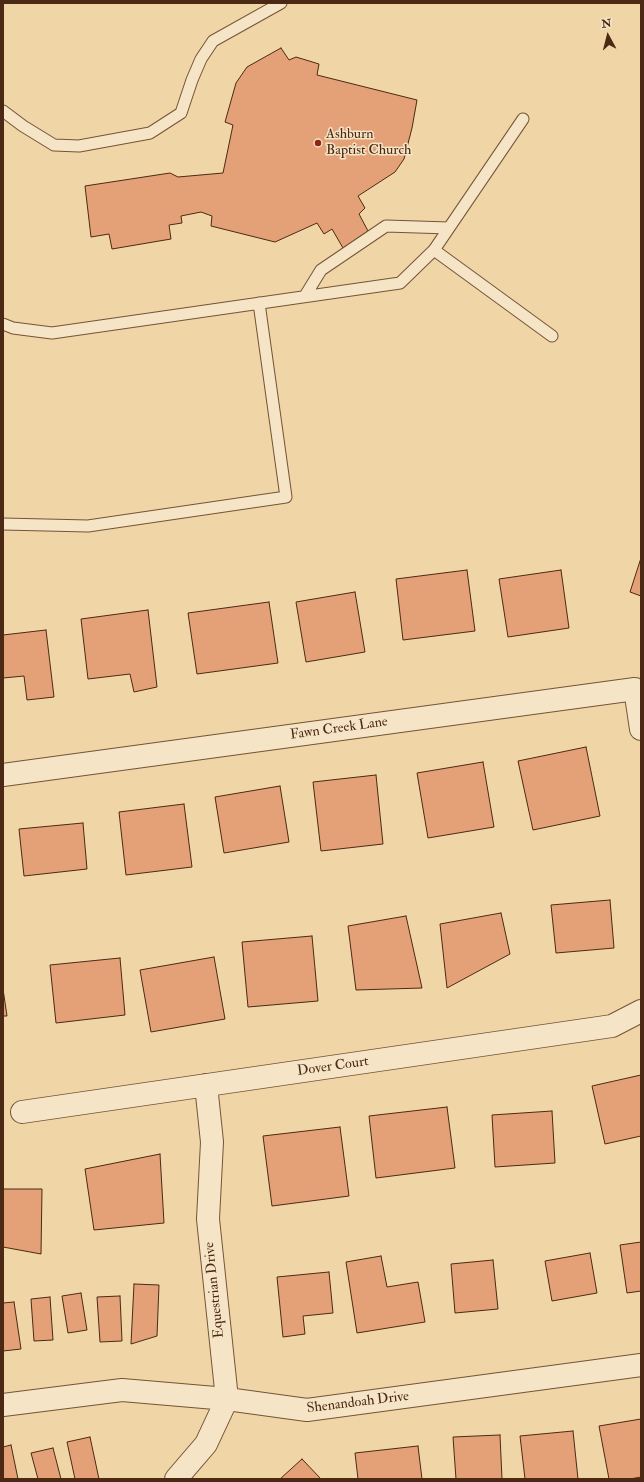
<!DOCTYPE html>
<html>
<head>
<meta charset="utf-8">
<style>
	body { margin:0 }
	#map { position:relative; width:644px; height:1482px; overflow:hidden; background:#f0d5a6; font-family:"IM FELL Double Pica",serif }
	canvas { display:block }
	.frame { position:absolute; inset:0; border:4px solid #4b2914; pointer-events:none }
	.north { position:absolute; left:588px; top:16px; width:40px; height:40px; -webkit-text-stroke:3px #f5e4c5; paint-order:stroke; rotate:353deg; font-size:11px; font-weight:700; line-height:16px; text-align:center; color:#4b2914 }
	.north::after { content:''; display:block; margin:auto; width:14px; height:18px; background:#4b2914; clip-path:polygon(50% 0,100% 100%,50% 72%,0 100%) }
</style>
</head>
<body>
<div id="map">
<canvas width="644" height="1482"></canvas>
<div class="frame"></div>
<div class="north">N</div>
</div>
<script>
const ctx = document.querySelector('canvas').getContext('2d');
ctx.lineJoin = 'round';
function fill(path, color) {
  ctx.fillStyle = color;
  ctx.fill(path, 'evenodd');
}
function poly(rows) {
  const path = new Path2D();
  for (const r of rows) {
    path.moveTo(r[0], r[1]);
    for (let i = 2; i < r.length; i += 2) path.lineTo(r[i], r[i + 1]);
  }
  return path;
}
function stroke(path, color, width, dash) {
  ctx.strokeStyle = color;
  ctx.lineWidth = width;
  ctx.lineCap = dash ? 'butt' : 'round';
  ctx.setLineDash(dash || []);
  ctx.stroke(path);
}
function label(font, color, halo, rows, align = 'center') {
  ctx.font = font + ' "IM FELL Double Pica",serif';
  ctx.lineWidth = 3;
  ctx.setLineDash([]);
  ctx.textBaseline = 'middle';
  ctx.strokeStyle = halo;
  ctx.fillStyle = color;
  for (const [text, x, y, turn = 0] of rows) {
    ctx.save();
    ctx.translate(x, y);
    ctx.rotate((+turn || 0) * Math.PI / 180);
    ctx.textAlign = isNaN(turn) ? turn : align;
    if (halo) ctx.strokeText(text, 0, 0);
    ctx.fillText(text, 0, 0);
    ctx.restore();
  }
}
const building = poly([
	[281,48,289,60,296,57,319,64,317,75,417,100,412,128,404,159,395,172,358,196,365,208,359,214,368,231,343,248,332,229,324,234,317,223,275,242,211,226,212,216,201,212,181,216,182,223,169,225,171,239,112,249,109,234,91,237,85,186,170,173,178,177,223,173,233,125,225,122,236,83,247,67,281,48],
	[641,558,641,596,630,592,641,558],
	[467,570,475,631,403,640,396,579,467,570],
	[561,570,569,628,508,637,499,579,561,570],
	[355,592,365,652,306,662,296,602,355,592],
	[269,602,278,663,197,674,188,613,269,602],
	[148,610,157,687,134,692,130,674,88,679,81,619,148,610],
	[46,630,54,697,27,700,24,676,3,678,3,635,46,630],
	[586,747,600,816,533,830,518,761,586,747],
	[483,762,494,827,428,838,417,773,483,762],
	[376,775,383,844,321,851,313,782,376,775],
	[280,786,289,842,224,853,215,797,280,786],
	[184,804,192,867,126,875,119,812,184,804],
	[83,823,87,869,24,876,19,829,83,823],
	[610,900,614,948,556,953,551,905,610,900],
	[501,913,510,954,447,988,440,924,501,913],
	[406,916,422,988,356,990,348,926,406,916],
	[312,936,318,1001,248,1007,242,942,312,936],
	[214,957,225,1019,151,1032,140,970,214,957],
	[120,958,125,1015,56,1023,50,965,120,958],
	[3,989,7,1016,3,1016,3,989],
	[641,1075,641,1136,605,1144,592,1086,641,1075],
	[447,1107,455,1168,376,1178,369,1116,447,1107],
	[552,1111,555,1163,495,1167,492,1115,552,1111],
	[340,1127,349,1196,272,1206,263,1136,340,1127],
	[160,1154,164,1223,94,1230,85,1169,160,1154],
	[3,1189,42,1189,41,1254,3,1247,3,1189],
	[641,1242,641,1291,627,1293,620,1245,641,1242],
	[590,1253,597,1293,552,1301,545,1261,590,1253],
	[381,1256,387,1287,418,1282,425,1322,357,1333,346,1262,381,1256],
	[493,1260,498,1309,455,1313,451,1264,493,1260],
	[329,1272,333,1313,303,1316,305,1334,283,1337,277,1277,329,1272],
	[134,1284,159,1285,157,1336,131,1344,134,1284],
	[81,1293,87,1330,68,1333,62,1296,81,1293],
	[120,1296,122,1341,100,1342,97,1297,120,1296],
	[50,1297,53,1340,34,1341,31,1299,50,1297],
	[14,1302,21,1349,3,1351,3,1303,14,1302],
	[641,1419,641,1477,630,1479,609,1479,599,1426,641,1419],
	[573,1431,578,1479,525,1479,520,1436,573,1431],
	[500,1435,502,1479,456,1479,453,1437,500,1435],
	[90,1437,99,1479,75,1479,67,1442,90,1437],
	[11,1445,18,1479,3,1479,3,1447,11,1445],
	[418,1446,422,1479,358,1479,355,1453,418,1446],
	[53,1448,61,1479,38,1479,31,1453,53,1448],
	[302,1459,321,1479,280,1479,302,1459]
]);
fill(building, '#e4a178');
stroke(building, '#4b2914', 1);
const lane = poly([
	[3,111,23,126,54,145,79,146,150,133,181,113,192,80,201,59,213,41,281,3],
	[434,250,552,336],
	[305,296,321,270,386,226,449,228],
	[3,324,13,328,52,333,400,283,434,250,523,119],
	[3,524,88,526,286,497,259,303]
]);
const street = poly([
	[3,775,635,689,641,729],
	[22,1112,612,1026,641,1011],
	[3,1405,122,1390,227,1399,307,1410,641,1365],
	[176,1479,206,1444,227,1399,208,1219,212,1142,206,1085]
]);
stroke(lane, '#745438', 13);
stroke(street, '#745438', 24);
stroke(lane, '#f5e4c5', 11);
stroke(street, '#f5e4c5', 22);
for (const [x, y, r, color] of [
	[318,143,4,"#8f2418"]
]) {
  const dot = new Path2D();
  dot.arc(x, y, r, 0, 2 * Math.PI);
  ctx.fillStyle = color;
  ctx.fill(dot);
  stroke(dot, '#f5e4c5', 1.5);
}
label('14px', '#4b2914', '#f5e4c5', [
	["Ashburn",326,135],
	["Baptist Church",326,151]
], 'left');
label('14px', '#4b2914', '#f5e4c5', [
	["Fawn Creek Lane",339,729,-8],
	["Dover Court",333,1067,-8],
	["Equestrian Drive",215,1290,-96],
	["Shenandoah Drive",358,1403,-7]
]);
</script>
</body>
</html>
